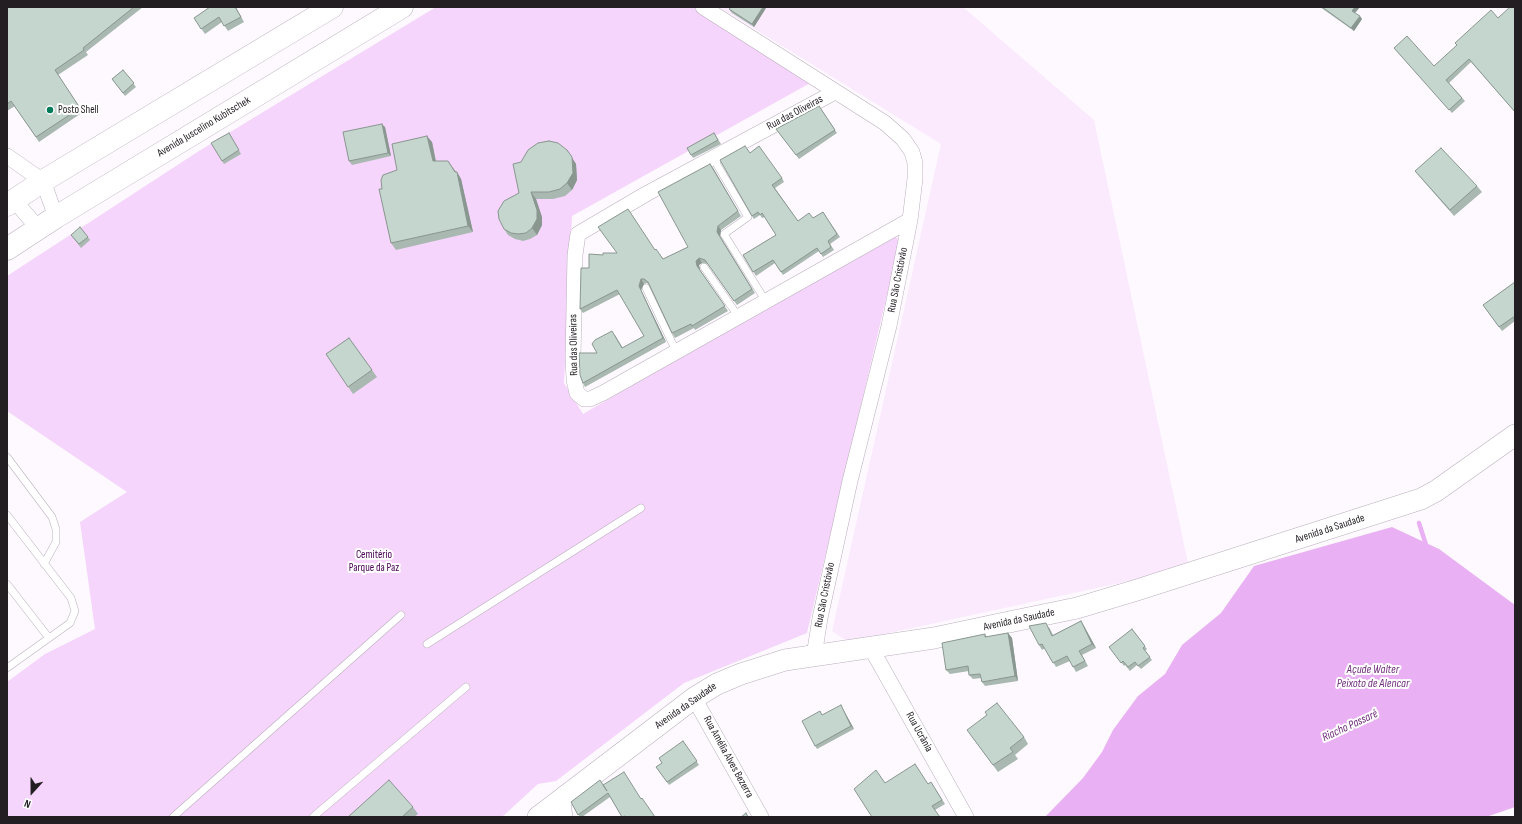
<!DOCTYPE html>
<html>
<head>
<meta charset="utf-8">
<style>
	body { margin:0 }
	#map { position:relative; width:1522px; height:824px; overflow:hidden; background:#fef9ff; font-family:"Sofia Sans Condensed",sans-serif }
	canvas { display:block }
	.frame { position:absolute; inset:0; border:8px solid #221e22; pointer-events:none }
	.north { position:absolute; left:12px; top:772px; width:40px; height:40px; -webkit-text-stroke:3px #fff; paint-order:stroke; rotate:201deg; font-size:11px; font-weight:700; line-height:16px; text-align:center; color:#221e22 }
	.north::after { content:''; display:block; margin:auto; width:14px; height:18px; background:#221e22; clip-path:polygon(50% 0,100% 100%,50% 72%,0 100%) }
</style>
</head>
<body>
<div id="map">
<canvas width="1522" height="824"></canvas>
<div class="frame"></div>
<div class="north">N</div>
</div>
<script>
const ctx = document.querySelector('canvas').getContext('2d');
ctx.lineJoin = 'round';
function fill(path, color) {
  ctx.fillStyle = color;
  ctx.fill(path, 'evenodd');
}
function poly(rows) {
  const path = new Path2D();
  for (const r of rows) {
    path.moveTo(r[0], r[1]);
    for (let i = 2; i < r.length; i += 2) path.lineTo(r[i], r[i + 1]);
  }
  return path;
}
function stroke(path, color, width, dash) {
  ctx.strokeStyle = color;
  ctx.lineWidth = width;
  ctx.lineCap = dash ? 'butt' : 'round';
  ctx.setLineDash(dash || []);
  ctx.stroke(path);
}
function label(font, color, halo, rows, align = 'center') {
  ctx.font = font + ' "Sofia Sans Condensed",sans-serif';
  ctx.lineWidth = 4;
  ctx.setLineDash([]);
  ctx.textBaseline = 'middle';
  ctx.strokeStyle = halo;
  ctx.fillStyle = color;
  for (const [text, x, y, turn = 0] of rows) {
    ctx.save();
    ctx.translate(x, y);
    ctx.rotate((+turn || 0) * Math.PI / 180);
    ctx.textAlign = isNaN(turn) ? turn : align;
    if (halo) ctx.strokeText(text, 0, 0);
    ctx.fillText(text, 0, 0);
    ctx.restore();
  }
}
fill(poly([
	[719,7,963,7,1094,120,1189,568,848,642,832,631,941,144]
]), '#fbeafe');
fill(poly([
	[436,7,693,7,812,82,572,216,564,383,583,414,891,234,900,240,807,633,684,683,556,781,538,784,502,817,7,817,7,682,45,654,95,629,80,522,127,492,7,411,7,276,199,151]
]), '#f5d5fb');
fill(poly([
	[1392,527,1439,549,1515,605,1515,807,1486,817,1045,817,1083,778,1102,752,1113,730,1138,696,1165,674,1182,645,1221,613,1254,566]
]), '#e9b1f3');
stroke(poly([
	[1419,523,1427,548]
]), '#e9b1f3', 4.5);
const lane = poly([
	[713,158,748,217,724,234,765,300],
	[704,267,738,316],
	[646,288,676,351],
	[7,457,52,517,56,529,56,542,44,564],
	[7,515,71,598,75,611,70,623,7,668],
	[7,584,49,638],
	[427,644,641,508],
	[173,817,401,615],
	[313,817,466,687]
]);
const street = poly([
	[703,7,885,123,903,139,912,152,915,163,915,179,910,220,889,326,850,481,820,618,814,656],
	[835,92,646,194,578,234,575,255,573,358,574,380,577,393,584,399,590,399,603,393,910,220],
	[7,156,43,181,56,217],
	[14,200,38,228],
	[871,648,966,817],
	[694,698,761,817],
	[562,797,565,817]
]);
const secondary = poly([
	[538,817,694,698,717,684,741,674,785,660,934,638,1014,621,1077,608,1137,590,1421,499,1436,491,1515,435]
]);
const primary = poly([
	[7,205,43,181,332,7],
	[7,249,56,217,402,7]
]);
stroke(lane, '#baafbc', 8);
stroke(street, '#baafbc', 16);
stroke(secondary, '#baafbc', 22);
stroke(primary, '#baafbc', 23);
stroke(lane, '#fff', 7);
stroke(street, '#fff', 15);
stroke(secondary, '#fff', 21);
stroke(primary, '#fff', 22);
fill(poly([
	[7,7,143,7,86,52,88,55,58,75,83,112,39,142,15,106,7,111],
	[210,7,236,7,244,22,228,31,222,22,205,34,194,18],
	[1320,7,1360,7,1355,13,1362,19,1354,31],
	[1515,7,1515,112,1471,62,1449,83,1465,101,1452,113,1394,48,1434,66,1457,46,1455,43],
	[766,8,754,27,732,13,729,9],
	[123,70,136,87,125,96,112,79],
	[819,106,837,133,799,159,776,129],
	[385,127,391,156,352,165,349,161],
	[229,133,241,154,224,164,222,161],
	[716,136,721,144,693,158,687,148],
	[432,142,436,161,452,167,456,172,457,172,461,179,473,232,396,250,391,243,382,189,397,170],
	[567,150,576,164,577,180,572,190,565,196,553,199,536,199,542,217,542,225,537,235,530,239,523,241,515,239,508,235,504,229,519,193,521,162],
	[750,153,782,178,784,182,775,188,798,221,813,218,823,212,840,237,830,244,834,250,823,257,819,251,783,275,775,263,756,276,743,255,776,235,765,217,762,218,760,215,754,219,752,216],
	[713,168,741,216,721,230,720,236,755,293,737,305,708,264,702,263,699,265,700,270,728,311,695,330,694,328,675,338,672,333,649,285,647,283,644,284,641,290,666,342,585,387,583,383,597,353,615,335,623,348,644,336,620,294,583,313,580,309,589,268,617,253,655,250,663,259,688,247],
	[1415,171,1477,186,1482,192,1454,216,1420,177],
	[71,235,88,237,90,240,81,248],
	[1515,282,1515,321,1502,331,1483,305],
	[349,338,377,377,353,394,326,354],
	[1081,621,1084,626,1096,648,1082,655,1088,666,1076,672,1070,661,1056,667,1045,648,1042,650,1039,645,1049,627,1053,635],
	[1132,629,1147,649,1145,651,1152,660,1141,669,1137,665,1130,671,1125,665,1124,666,1109,647],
	[1008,633,1012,638,1018,681,985,686,982,682,981,678,973,679,969,675,969,671,950,674,946,670,985,634,987,637],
	[843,709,854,729,817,749,815,746,823,715],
	[972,737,1024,737,1028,744,1015,755,1018,759,998,772],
	[683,741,699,765,669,785,656,767,662,763],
	[931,782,945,804,935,810,885,783,928,784],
	[604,785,641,799,655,817,622,817,610,797,582,817,580,817,571,802],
	[413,807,418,814,414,817,348,817]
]), '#a9b8b1');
fill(poly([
	[763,7,766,7,766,8,754,27,752,24],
	[1355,7,1360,7,1354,14,1352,11],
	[1360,16,1362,19,1354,31,1351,28],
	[382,124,385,127,391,156,388,153],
	[427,136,432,142,437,168,433,161],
	[567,150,576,164,577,180,572,190,567,183],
	[448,161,458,175,457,172,461,179,473,232,468,226],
	[710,164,713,168,741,216,738,211],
	[531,192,536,199,542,217,542,225,537,235,532,228],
	[718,226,721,230,720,236,755,293,717,232],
	[699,258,702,263,699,265,700,270,728,311,697,266,696,261],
	[641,279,644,284,641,290,666,342,663,338,639,286],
	[1081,621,1084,626,1096,648,1092,644],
	[1008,633,1012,638,1018,681,1015,676],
	[841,705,843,709,854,729,851,726]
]), '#8a9690');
const building = poly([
	[7,7,134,7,83,48,84,50,55,70,80,108,36,137,11,101,7,104,7,7],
	[210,7,235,7,241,17,224,26,219,17,201,29,194,18,210,7],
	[731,7,763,7,752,24,729,9,731,7],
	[1322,7,1355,7,1352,11,1360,16,1351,28,1322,7],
	[1510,7,1515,7,1515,112,1469,59,1446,80,1462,98,1449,110,1394,48,1407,36,1434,66,1457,45,1455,43,1491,10,1498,18,1510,7],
	[123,70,134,83,123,93,112,79,123,70],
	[819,106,835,130,796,155,776,129,819,106],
	[382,124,388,153,349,161,343,132,382,124],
	[229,133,239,150,222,161,211,143,229,133],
	[714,133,718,140,691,155,687,148,714,133],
	[427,136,433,161,448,161,455,172,457,172,468,226,391,243,379,189,382,189,381,180,383,175,397,170,392,144,427,136],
	[549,141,558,143,567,150,572,157,573,173,567,183,560,189,549,192,531,192,537,210,537,219,532,228,526,233,518,234,511,233,504,229,499,219,498,211,504,201,519,193,513,164,521,162,528,150,538,143,549,141],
	[745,146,750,153,759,146,782,178,772,185,798,221,809,213,813,218,823,212,837,234,828,241,831,247,821,254,817,248,781,272,773,260,753,272,743,255,776,235,762,213,760,215,758,212,752,216,720,160,745,146],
	[1441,148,1477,186,1450,210,1415,171,1441,148],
	[710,164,738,211,718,226,717,232,752,289,734,301,705,260,699,258,696,261,697,266,725,306,692,326,691,324,672,333,648,282,644,279,641,279,639,286,663,338,583,383,580,375,579,353,597,353,592,344,595,340,612,331,622,348,644,336,617,290,580,309,581,268,589,268,589,254,603,255,603,253,617,253,598,227,628,209,655,250,656,249,663,259,688,247,658,192,710,164],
	[80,227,88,237,79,244,71,235,80,227],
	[1515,282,1515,316,1499,327,1483,305,1515,282],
	[349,338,372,370,348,387,326,354,349,338],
	[1081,621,1092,644,1079,651,1085,661,1073,667,1067,656,1053,663,1042,644,1039,645,1029,626,1046,623,1052,636,1081,621],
	[1132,629,1145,646,1143,648,1150,657,1138,666,1135,662,1128,667,1123,661,1121,663,1109,647,1132,629],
	[1008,633,1015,676,982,682,980,674,969,675,968,666,946,670,942,643,985,634,985,637,1008,633],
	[997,703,1024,737,1010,748,1013,752,993,765,967,730,987,715,985,712,997,703],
	[841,705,851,726,815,746,802,721,820,711,822,715,841,705],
	[683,741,697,761,667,782,656,767,662,763,659,758,683,741],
	[915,764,928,784,931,782,942,800,932,806,940,817,872,817,854,789,876,770,885,783,915,764],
	[624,772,641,799,642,798,655,817,626,817,625,816,622,817,608,793,578,815,571,802,600,780,607,791,603,785,624,772],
	[389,780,413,807,402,817,348,817,389,780],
	[746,813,748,817,741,817,746,813]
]);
fill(building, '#c5d6ce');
stroke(building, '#8a9690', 1);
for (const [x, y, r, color] of [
	[50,110,4,"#007b59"]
]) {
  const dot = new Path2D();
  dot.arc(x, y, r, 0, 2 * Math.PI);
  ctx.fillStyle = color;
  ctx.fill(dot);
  stroke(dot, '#fff', 1.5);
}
label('11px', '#221e22', '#fff', [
	["Posto Shell",58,110]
], 'left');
label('11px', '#221e22', '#fff', [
	["Rua das Oliveiras",795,113,-28],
	["Avenida Juscelino Kubitschek",204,127,-31],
	["Rua São Cristóvão",898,280,-79],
	["Rua das Oliveiras",574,345,-91],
	["Avenida da Saudade",1330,529,-18],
	["Rua São Cristóvão",825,595,-79],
	["Avenida da Saudade",1019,620,-12],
	["Avenida da Saudade",686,706,-35],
	["Rua Ucrânia",919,732,61],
	["Rua Amélia Alves Bezerra",728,757,61]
]);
label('11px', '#460051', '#fff', [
	["Cemitério",374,555],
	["Parque da Paz",374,568]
]);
label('italic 12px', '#6f2e7b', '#fff', [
	["Açude Walter",1373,670],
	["Peixoto de Alencar",1373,684],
	["Riacho Passaré",1350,726,-25]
]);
</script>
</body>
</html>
